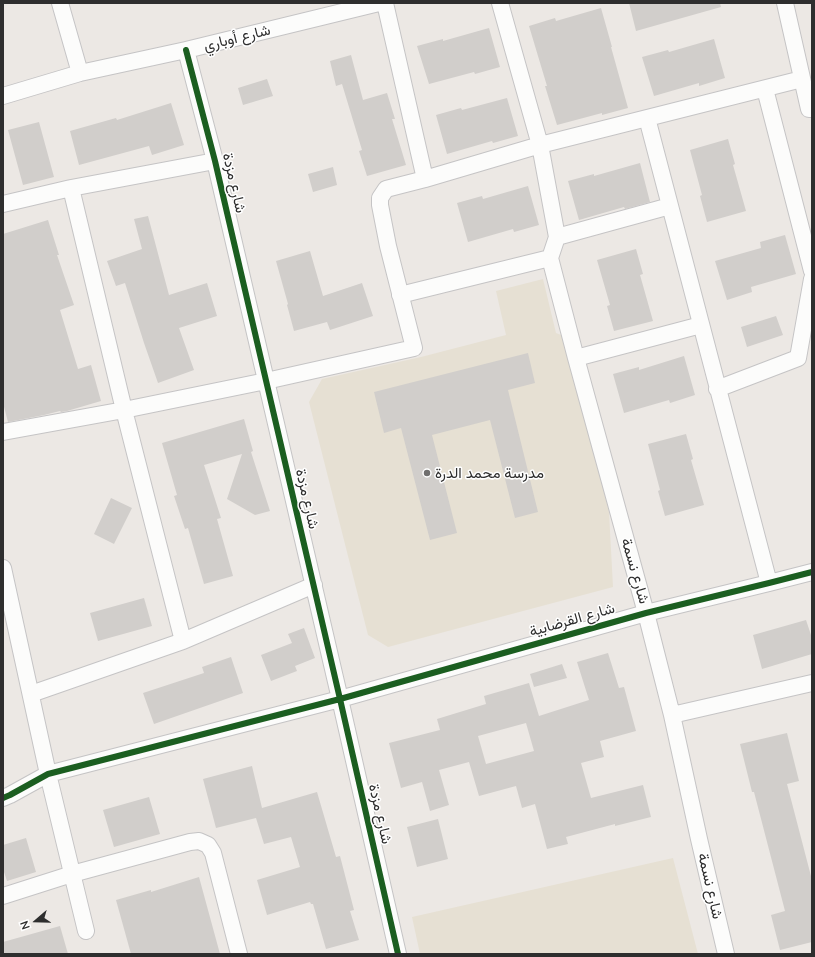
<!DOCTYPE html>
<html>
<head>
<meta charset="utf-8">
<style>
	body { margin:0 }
	#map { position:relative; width:815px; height:957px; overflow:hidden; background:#ece8e4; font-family:Mulish,sans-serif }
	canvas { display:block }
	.frame { position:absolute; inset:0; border:4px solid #2e2e2e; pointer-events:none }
	.north { position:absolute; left:16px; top:901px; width:40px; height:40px; -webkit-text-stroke:3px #fff; paint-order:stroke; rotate:250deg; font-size:11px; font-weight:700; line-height:16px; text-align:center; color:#2e2e2e }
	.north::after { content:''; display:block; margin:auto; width:14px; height:18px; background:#2e2e2e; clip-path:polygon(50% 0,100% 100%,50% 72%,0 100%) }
</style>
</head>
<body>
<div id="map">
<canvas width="815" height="957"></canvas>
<div class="frame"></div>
<div class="north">N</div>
</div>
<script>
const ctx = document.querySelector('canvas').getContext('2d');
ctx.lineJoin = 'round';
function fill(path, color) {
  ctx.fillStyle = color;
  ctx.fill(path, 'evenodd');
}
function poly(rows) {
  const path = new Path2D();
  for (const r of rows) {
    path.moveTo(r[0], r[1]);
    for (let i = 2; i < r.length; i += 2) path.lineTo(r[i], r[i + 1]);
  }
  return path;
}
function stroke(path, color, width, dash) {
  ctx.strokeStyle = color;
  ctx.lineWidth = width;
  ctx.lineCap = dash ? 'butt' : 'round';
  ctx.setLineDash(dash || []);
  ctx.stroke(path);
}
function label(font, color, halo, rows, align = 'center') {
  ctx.font = font + ' Mulish,Vazirmatn,sans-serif';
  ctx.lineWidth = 3;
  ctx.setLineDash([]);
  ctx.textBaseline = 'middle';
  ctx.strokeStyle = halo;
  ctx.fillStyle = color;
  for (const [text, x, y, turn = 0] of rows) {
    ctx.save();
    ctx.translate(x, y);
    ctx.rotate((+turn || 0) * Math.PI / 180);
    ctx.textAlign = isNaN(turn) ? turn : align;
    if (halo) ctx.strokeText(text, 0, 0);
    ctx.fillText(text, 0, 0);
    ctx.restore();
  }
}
fill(poly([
	[543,279,556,333,566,337,609,512,613,587,388,647,368,635,309,402,322,379,421,357,506,335,496,291],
	[673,858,698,954,420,954,412,917]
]), '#e6e0d3');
fill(poly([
	[629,3,720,3,721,7,636,31],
	[601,8,612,47,611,47,628,108,602,115,602,113,557,125,545,86,547,86,529,26,555,18,556,21],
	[489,28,500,67,475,74,474,72,429,84,417,46,443,39,443,41],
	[714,39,725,78,699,86,699,83,654,96,642,57,668,50,669,52],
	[351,55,363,100,387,93,395,119,392,119,406,165,367,176,359,151,362,150,342,84,336,86,330,61],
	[267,79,273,96,243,105,238,88],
	[507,98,518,136,493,143,492,141,447,154,436,115,461,108,462,110],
	[171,103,184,145,152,155,149,146,79,165,70,131,116,118,117,120],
	[39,122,54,177,23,185,8,130],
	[728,139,735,164,733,165,746,211,707,222,700,196,702,195,690,150],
	[640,163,650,202,625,209,624,207,579,220,568,181,594,174,594,176],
	[333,167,337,185,313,192,308,174],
	[528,186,539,225,514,232,513,229,468,242,457,203,482,196,483,199],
	[148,216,169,295,207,283,217,316,179,328,194,370,158,383,144,343,125,283,116,286,107,261,142,249,134,219],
	[48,220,59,255,57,255,74,305,60,310,78,369,91,365,101,401,67,411,61,412,60,411,44,415,8,422,3,403,3,234],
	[785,235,796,274,751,287,752,292,727,300,715,261,761,248,760,242],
	[636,249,643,274,640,275,653,321,614,331,607,306,610,305,597,260],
	[310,251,323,296,362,283,373,316,330,330,327,322,294,331,287,305,288,304,276,261],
	[776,316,783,335,747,347,741,327],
	[528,353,535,383,508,390,538,512,515,518,490,420,432,435,457,533,430,540,401,428,384,433,374,392],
	[684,356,695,395,670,403,669,400,624,413,613,374,639,367,639,370],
	[244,419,253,451,251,452,270,511,255,515,227,499,242,454,204,465,221,518,217,519,233,576,204,584,188,528,185,529,174,496,177,495,162,443],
	[686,434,693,459,691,460,704,505,665,516,658,491,660,490,648,444],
	[111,498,132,508,114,544,94,534],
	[144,598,152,626,98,641,90,613],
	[806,620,812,638,812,654,762,669,753,635],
	[304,628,315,658,295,666,297,671,271,681,261,655,292,643,288,634],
	[608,653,619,688,624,687,636,731,600,741,604,757,581,763,591,798,643,785,651,817,615,826,615,824,566,837,568,844,547,849,535,804,522,808,516,786,479,796,469,762,439,770,449,805,430,811,422,782,401,788,389,743,440,730,437,719,486,704,484,696,529,683,539,716,589,700,577,662],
	[526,723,534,751,486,764,478,736],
	[231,657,243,693,154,724,143,693,204,673,202,667],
	[562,664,567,678,534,687,530,674],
	[787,733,799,781,787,784,812,880,812,942,780,950,771,915,785,911,754,792,752,792,740,744],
	[252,766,262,808,317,792,336,857,340,856,354,910,350,911,359,940,326,949,313,904,311,904,310,902,267,915,257,880,300,867,291,837,264,844,256,818,216,828,203,779],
	[149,797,160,834,114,847,103,810],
	[438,819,448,859,417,867,407,827],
	[26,838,36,872,7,881,3,869,3,845],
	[199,877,220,954,131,954,116,900,151,890,151,892],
	[60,926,68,954,3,954,3,942]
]), '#d1cecb');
const minor = poly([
	[60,3,80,73],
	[500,3,540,145,557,237],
	[785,3,809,109,812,109],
	[186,50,215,161,340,699,398,954],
	[765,89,812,271],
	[3,96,80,73,186,50,379,3],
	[647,118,769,583],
	[425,179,540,145,802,79],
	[71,188,124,410,183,641,314,585],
	[3,204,71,188,215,161],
	[557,237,550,258,576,358,646,613,672,715,699,839,726,954],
	[557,237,670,206],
	[400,295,550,258],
	[576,358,701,325],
	[717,389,798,358,812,279],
	[3,432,124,410,266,381,414,348,388,246,380,205,380,198,386,189,425,179,385,3],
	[3,568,48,774,86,931],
	[31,694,183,641],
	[672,715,812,683],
	[3,798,10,795,48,774,340,699,646,613,769,583,812,572],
	[3,896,72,874,190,842,199,841,208,845,213,853,239,954]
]);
stroke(minor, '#c5c4c5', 18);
stroke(minor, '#fcfcfb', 16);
stroke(poly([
	[186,50,215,161,340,699,398,954],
	[3,798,10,795,48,774,340,699,646,613,769,583,812,572]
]), '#1b5e20', 6);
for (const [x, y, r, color] of [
	[427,473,4,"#706f6e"]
]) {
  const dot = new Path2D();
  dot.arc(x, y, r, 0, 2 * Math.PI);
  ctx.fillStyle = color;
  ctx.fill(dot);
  stroke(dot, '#fff', 1.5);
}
label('15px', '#2e2e2e', '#fff', [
	["شارع أوباري",237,38,-14],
	["شارع مزدة",234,183,77],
	["شارع مزدة",307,499,77],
	["شارع نسمة",635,571,74],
	["شارع القرضابية",572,620,-16],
	["شارع مزدة",380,814,77],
	["شارع نسمة",710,886,77]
]);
label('15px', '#2e2e2e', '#fff', [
	["مدرسة محمد الدرة",435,473]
], 'left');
</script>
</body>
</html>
